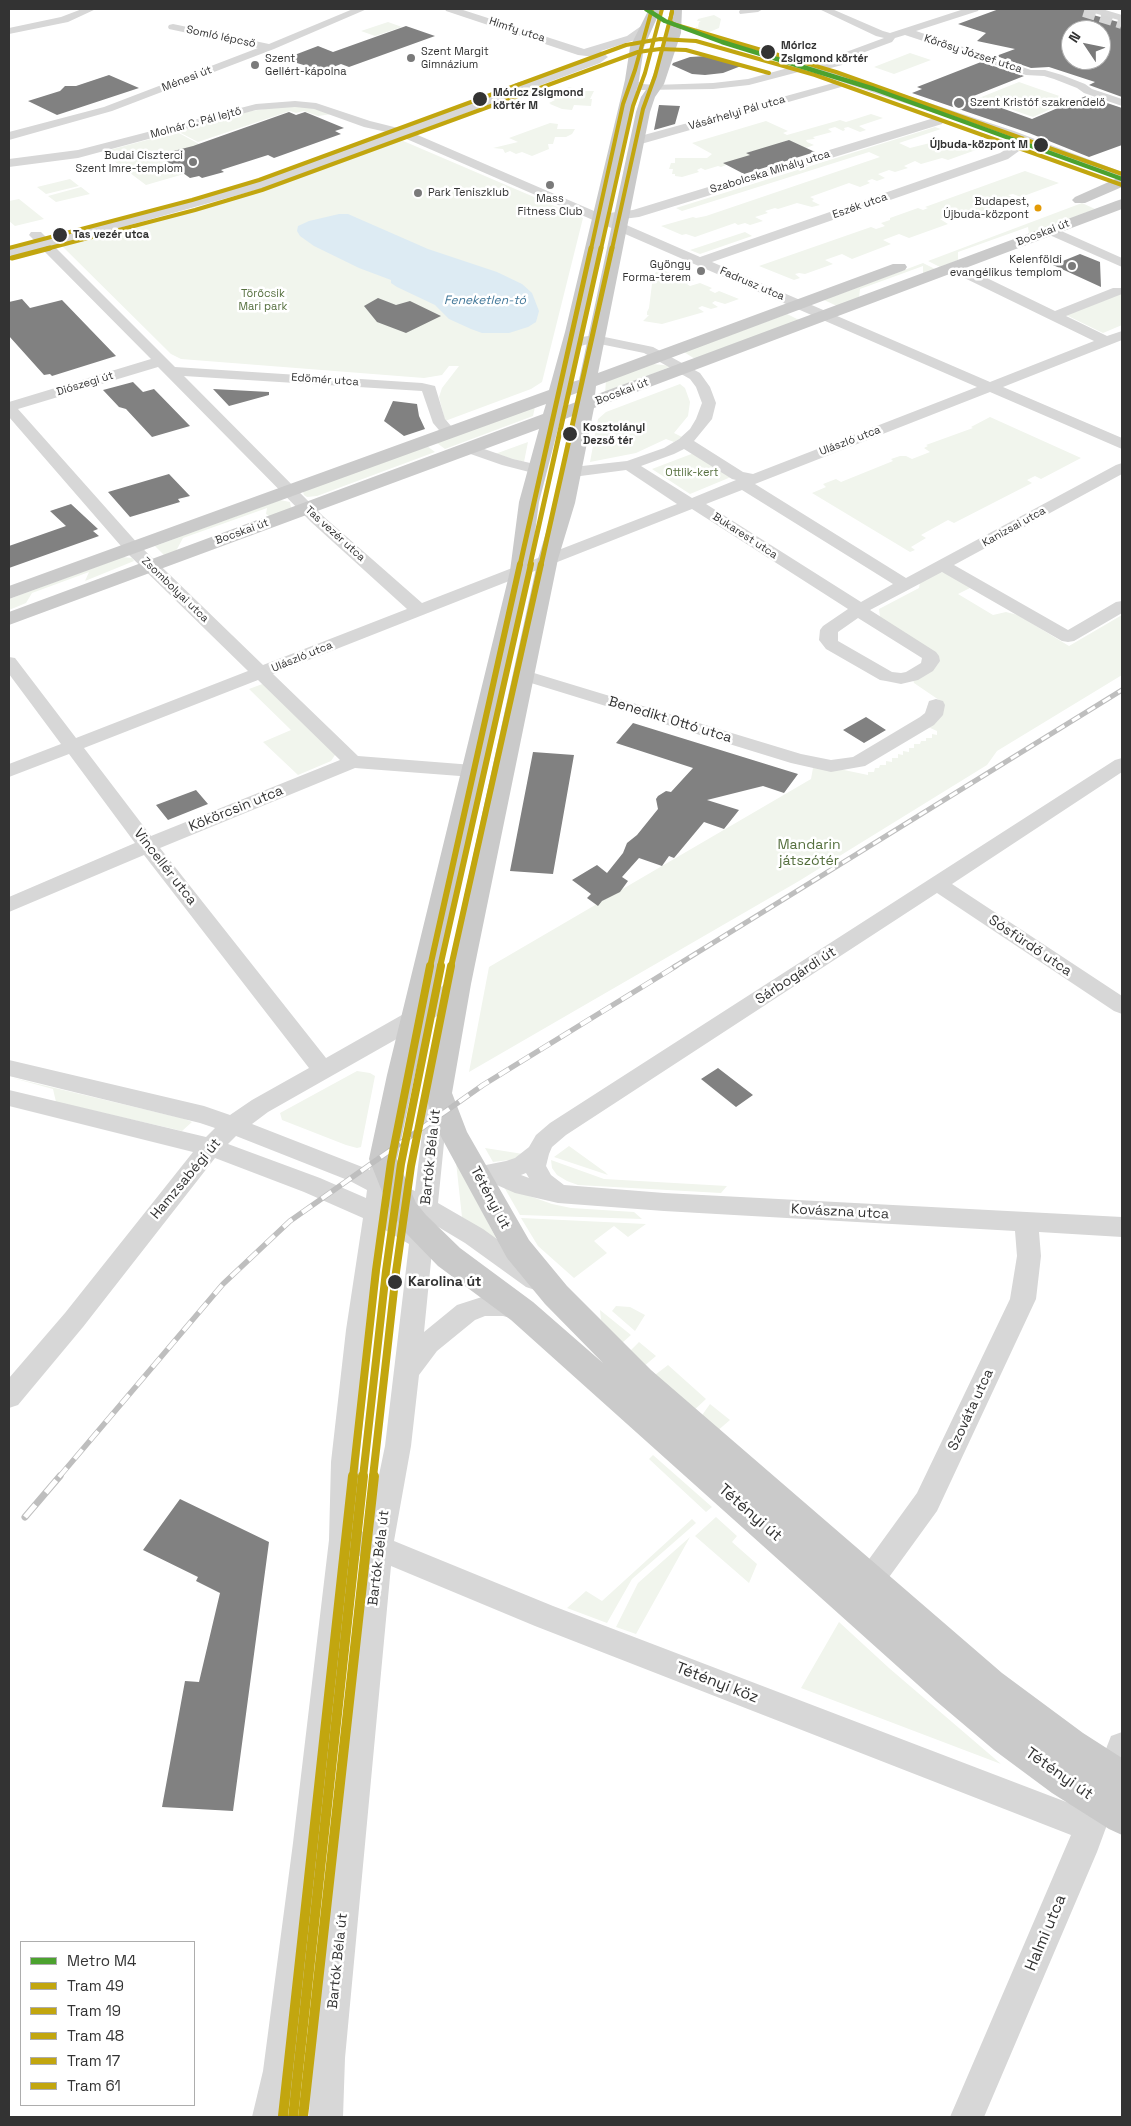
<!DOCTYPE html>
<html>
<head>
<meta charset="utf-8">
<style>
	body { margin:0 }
	#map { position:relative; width:1131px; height:2126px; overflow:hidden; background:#fff; font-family:"Space Grotesk",sans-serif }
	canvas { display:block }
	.frame { position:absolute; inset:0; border:10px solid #333; pointer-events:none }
	.legend { position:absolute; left:20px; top:1941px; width:175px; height:165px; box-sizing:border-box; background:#fff; border:1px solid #adadad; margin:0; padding:6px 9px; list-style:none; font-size:15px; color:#333 }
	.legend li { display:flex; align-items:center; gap:10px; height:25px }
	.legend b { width:25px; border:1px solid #adadad }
	.north { position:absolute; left:1061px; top:20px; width:50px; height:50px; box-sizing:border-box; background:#fff; border:1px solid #adadad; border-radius:50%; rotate:304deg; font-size:14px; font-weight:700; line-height:20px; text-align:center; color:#333 }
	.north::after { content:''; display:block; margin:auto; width:18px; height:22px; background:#7a7a7a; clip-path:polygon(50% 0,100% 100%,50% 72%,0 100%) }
</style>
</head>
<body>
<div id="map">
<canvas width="1131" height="2126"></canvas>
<div class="frame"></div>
<ul class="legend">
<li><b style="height:6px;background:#4ca22f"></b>Metro M4</li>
<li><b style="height:6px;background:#c2a60f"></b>Tram 49</li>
<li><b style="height:6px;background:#c2a60f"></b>Tram 19</li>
<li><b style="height:6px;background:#c2a60f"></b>Tram 48</li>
<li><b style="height:6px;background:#c2a60f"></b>Tram 17</li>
<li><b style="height:6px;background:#c2a60f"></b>Tram 61</li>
</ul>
<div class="north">N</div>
</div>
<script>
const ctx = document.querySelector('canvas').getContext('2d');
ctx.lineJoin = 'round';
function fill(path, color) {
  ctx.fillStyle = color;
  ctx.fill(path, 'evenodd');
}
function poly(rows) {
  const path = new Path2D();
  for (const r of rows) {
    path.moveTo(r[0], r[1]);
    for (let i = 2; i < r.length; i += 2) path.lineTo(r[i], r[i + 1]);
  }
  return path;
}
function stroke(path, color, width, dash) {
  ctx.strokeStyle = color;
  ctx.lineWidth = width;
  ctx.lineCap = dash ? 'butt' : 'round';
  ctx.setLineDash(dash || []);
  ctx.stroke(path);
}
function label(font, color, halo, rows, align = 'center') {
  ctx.font = font + ' "Space Grotesk",sans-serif';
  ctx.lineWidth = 5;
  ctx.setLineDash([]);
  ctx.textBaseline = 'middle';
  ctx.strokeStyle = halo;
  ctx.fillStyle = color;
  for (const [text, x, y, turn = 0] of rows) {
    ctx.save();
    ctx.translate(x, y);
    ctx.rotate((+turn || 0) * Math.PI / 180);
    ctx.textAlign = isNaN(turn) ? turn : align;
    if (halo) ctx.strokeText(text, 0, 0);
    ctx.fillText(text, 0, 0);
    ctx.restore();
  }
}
fill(poly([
	[714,15,721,19,719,28,707,33,699,32,703,35,700,35,695,34,696,27,699,28,698,27,699,22,701,21,697,21,698,19],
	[388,22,402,27,375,36,361,31],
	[910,53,931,60,894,74,874,67],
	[1019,82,1036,88,1071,100,1033,117,979,98],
	[570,87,579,91,594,91,590,99,592,99,591,106,574,105,572,110,562,109,550,104,551,104,549,103,555,100,545,96,552,93,562,95,566,93,560,90],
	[278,107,307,107,332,114,318,116,304,111,296,113,290,111,198,142,177,131,251,111],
	[871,114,883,118,859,126,866,130,860,132,848,127,844,128,845,130,843,131,835,127,828,129,832,132,813,137,815,139,814,139,806,140,807,142,814,145,806,148,788,140,756,153,752,151,747,153,751,155,721,167,718,166,705,170,701,168,697,170,699,172,682,177,675,176,675,174,672,174,673,169,669,169,671,163,675,163,675,158,707,158,712,154,692,143,766,121,788,131,783,133,787,135,840,120,846,122],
	[550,123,558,124,557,129,575,129,572,134,566,137,555,137,553,144,548,144,549,149,532,156,522,152,516,154,510,151,505,153,503,149,493,148,518,142,509,138],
	[935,127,941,129,899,143,910,148,942,140,950,143,954,142,976,150,948,160,942,158,921,164,915,161,904,166,908,168,895,172,889,170,878,174,885,178,877,181,872,179,867,181,870,183,860,187,849,183,810,197,814,199,812,201,820,205,812,207,797,203,778,209,775,208,765,211,768,213,755,217,763,221,750,225,745,223,738,225,735,223,695,237,686,234,682,235,661,226,693,217,696,218,706,216,880,157,869,152,682,211,676,208],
	[177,132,199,144,230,167,190,178,184,174,146,185,102,152],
	[401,140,583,218,542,382,531,389,445,421,439,397,442,388,459,366,449,366,442,375,424,378,181,359,171,354,61,245,258,191],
	[1025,171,1059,183,1021,197,1013,194,1008,195,1016,199,993,205,993,207,964,218,954,214,940,219,948,224,909,238,899,234,883,240,891,244,852,259,842,254,825,260,833,264,805,274,799,273,795,274,800,278,794,280,759,266,871,227,876,229,885,226,881,223,890,220,890,218,918,208,923,210,928,208,925,207],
	[70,179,79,186,46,194,37,187],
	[81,187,90,194,56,202,48,196],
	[19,199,44,219,15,226,9,221,9,201],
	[1082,203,1095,209,1029,234,1028,227,958,252,958,260,940,267,928,261],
	[745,232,752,236,700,254,690,250],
	[923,263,935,269,923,274,923,266,860,289,859,298,837,306,824,300],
	[662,270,679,276,682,275,694,280,687,284,690,286,700,283,712,288,709,290,715,293,719,291,739,299,725,304,715,301,712,303,718,307,711,309,702,306,698,308,704,312,662,324,643,321,649,315,647,315,647,312,649,308,653,276,656,272],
	[1122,291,1122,325,1103,333,1064,314],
	[787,314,799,320,695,359,684,352],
	[653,364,672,366,605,393,606,381],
	[680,384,685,388,690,402,688,416,674,433,682,437,674,442,666,439,636,453,590,462,598,419,606,412],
	[535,407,533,416,445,449,437,443],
	[990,417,1081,458,1041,479,1035,476,1027,480,1032,483,954,523,948,520,921,535,926,538,911,547,915,550,910,552,812,493,826,487,823,484,836,479,841,482,893,461,891,459,900,456,906,456,912,459,930,452,924,448,928,446,926,445,973,428,971,427],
	[528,442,524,462,495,454],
	[427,446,435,452,317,496,307,497,304,495,303,492,307,490],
	[694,453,731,477,690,494,652,469],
	[280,500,290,502,291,508,271,517,266,514,267,508,183,538,176,551,164,555,155,546],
	[123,557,132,558,134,561,85,581,89,572,32,593,26,603,9,610,9,599],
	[944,572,972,587,958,594,993,615,1006,612,1018,615,1069,646,1122,615,1122,675,997,751,987,765,799,881,469,1072,489,967,811,779,813,768,844,770,868,775,868,772,874,772,875,768,879,768,880,765,886,765,886,761,892,762,892,758,898,758,898,754,903,755,903,751,909,752,909,748,914,748,914,744,920,744,921,741,926,741,926,738,932,738,932,734,937,735,937,731,928,727,937,721,943,713,939,700,914,683,913,680,935,667,880,617,879,609,919,588,920,582,936,573],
	[265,683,337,752,331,761,298,775,263,742,291,730,249,689],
	[357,1071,370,1073,375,1076,361,1147,357,1148,346,1145,282,1120,280,1113],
	[9,1077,185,1119,192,1122,182,1131,56,1102,53,1089],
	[569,1146,605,1172,608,1175,554,1157],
	[485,1148,523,1154,517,1159,493,1162],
	[551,1160,604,1179,727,1186,721,1193,578,1185,567,1181,557,1175,552,1168],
	[456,1162,497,1240,462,1217],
	[504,1187,552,1204,571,1208,634,1212,642,1219,520,1215],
	[521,1218,646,1224,628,1237,614,1226,594,1241,607,1253,574,1278,538,1246],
	[616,1306,630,1307,645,1315,635,1331,612,1311],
	[600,1310,631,1335,622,1343,601,1320],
	[639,1342,656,1356,643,1367,630,1351],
	[668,1365,706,1399,691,1413,651,1378],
	[710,1404,730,1420,716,1432,700,1418],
	[653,1455,712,1507,706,1512,649,1459],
	[716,1517,737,1536,732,1542,757,1564,749,1583,695,1536],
	[692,1519,696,1523,632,1579,607,1623,567,1608,586,1591,602,1601],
	[690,1537,636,1634,616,1627,638,1583],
	[839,1622,889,1668,1001,1764,801,1688]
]), '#f1f5ed');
fill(poly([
	[339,214,348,214,428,249,497,272,522,284,532,293,539,311,536,322,528,327,509,333,482,333,471,329,449,319,435,305,397,287,391,283,391,280,359,268,314,246,300,236,297,231,298,226,309,221]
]), '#ddebf3');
fill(poly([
	[999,9,1084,9,1086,13,1122,23,1122,97,1089,85,1095,82,1049,67,1031,68,996,56,1015,49,977,41,986,33,958,24],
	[1071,30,1101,30,1101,60,1071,60],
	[406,26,435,36,349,67,341,64,323,71,284,59,318,46,333,52],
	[707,56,724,59,741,66,723,73,705,75,692,74,672,65,673,63,690,57],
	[981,62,1024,76,971,97,1032,119,1086,96,1122,108,1122,145,1089,157,1029,133,912,93,922,89,917,87],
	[109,75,139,88,57,115,28,101,60,91,65,86,76,86],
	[659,105,680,106,675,124,654,130],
	[289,112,296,115,305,112,344,128,335,131,341,134,274,158,268,155,221,170,224,172,202,178,199,176,190,178,158,155,193,146],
	[789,140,815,152,744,174,723,163,750,155,746,153],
	[1080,254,1100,262,1101,287,1053,265],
	[378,298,396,305,410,301,441,316,406,333,377,322,364,306],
	[22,299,30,308,62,300,116,356,52,376,50,374,44,375,9,336,9,302],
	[133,382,143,392,154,389,190,426,152,437,126,409,119,407,103,390],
	[213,389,269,392,269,395,229,406],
	[393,401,417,404,419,416,425,429,404,436,384,421],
	[169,474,190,496,178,499,180,502,130,517,108,492],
	[71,504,98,529,93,531,99,536,9,568,9,546,66,526,50,511],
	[866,717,886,730,864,743,843,730],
	[633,723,798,774,784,793,763,786,707,800,739,810,724,829,704,822,674,858,669,856,662,866,639,858,622,877,628,881,620,892,602,901,598,906,587,898,591,894,572,880,597,865,607,873,623,853,627,843,637,835,658,809,656,799,658,796,666,791,671,792,693,768,616,743],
	[533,752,574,755,553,874,510,871],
	[196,790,208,804,168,820,156,805],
	[718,1068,753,1095,736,1107,701,1079],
	[180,1499,269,1542,233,1811,162,1807,185,1681,199,1682,220,1593,196,1581,198,1577,143,1550]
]), '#818181');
stroke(poly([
	[1084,11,1122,23]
]), '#d6d6d6', 12, [12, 5.5]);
fill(poly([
	[82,9,96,9,68,22,9,34,9,28,61,17,82,9],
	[353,9,367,9,274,49,112,111,9,140,9,132,104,107,258,48,169,29,168,27,169,25,173,24,269,44,353,9],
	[445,9,460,9,584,49,627,36,644,24,652,24,653,26,652,28,635,40,601,51,608,57,600,63,413,133,601,214,633,210,934,118,938,117,944,121,942,124,639,217,615,220,700,257,1000,153,1005,150,1003,147,1005,144,1013,144,1019,151,1008,159,712,262,990,382,1094,341,948,270,946,267,948,264,958,264,1055,311,1113,288,1122,288,1122,294,1066,316,1107,336,1122,331,1122,340,1003,387,1122,438,1122,449,990,392,755,484,906,578,1116,465,1122,463,1122,474,954,565,1068,630,1116,602,1122,601,1122,613,1074,641,1068,642,1062,641,942,572,870,610,936,652,939,656,940,661,933,671,918,680,901,684,886,681,880,680,826,649,819,640,820,630,823,626,848,609,692,509,273,674,358,756,473,765,480,767,483,771,480,775,473,777,355,768,160,848,326,1058,423,1003,450,979,458,976,466,979,469,984,466,989,439,1015,268,1112,252,1124,370,1170,371,1159,375,1153,383,1150,391,1153,395,1159,392,1181,415,1191,427,1093,430,1087,438,1085,446,1087,449,1093,438,1203,483,1229,544,1273,547,1280,544,1287,535,1290,526,1287,465,1243,435,1225,434,1235,439,1243,436,1250,432,1251,424,1332,457,1305,485,1296,503,1296,522,1301,531,1304,535,1311,531,1318,522,1321,503,1316,485,1316,475,1320,437,1351,419,1375,411,1446,394,1541,553,1606,1082,1808,1084,1803,1095,1798,1106,1803,1111,1814,1097,1852,984,2117,950,2117,1071,1835,535,1626,391,1566,345,2058,343,2117,309,2117,311,2058,364,1557,355,1555,325,1843,297,2071,286,2117,252,2117,263,2071,293,1843,329,1540,331,1462,346,1330,363,1218,304,1192,215,1158,83,1327,18,1405,9,1408,9,1378,65,1313,193,1152,9,1106,9,1090,206,1137,215,1128,200,1123,9,1076,9,1060,204,1106,230,1115,252,1100,309,1068,144,855,9,912,9,897,135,843,69,754,9,777,9,764,61,744,9,674,9,657,15,658,76,738,248,671,127,553,9,417,9,402,151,359,42,249,9,258,9,250,36,242,29,235,31,232,41,232,48,239,259,181,391,133,364,127,314,109,295,107,256,110,78,158,9,167,9,159,78,150,256,104,295,101,316,103,370,121,402,129,595,57,578,55,446,11,445,9],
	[402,137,977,387,753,474,743,472,694,441,712,419,716,403,710,387,700,373,653,347,595,335,575,338,566,343,564,346,566,349,571,350,584,345,595,343,644,353,690,379,696,387,702,403,696,419,690,429,679,439,664,448,627,461,573,467,567,469,565,472,567,475,573,477,626,470,677,504,422,603,323,516,184,376,422,391,433,423,444,436,454,436,457,433,445,419,435,386,422,383,175,367,54,246,267,187,402,137],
	[158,367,311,522,407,609,263,665,139,545,18,409,158,367],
	[684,449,732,479,736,480,692,498,641,466,674,454,684,449],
	[742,490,893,584,861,602,706,504,742,490],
	[858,618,922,658,921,663,906,672,901,673,892,672,838,641,838,632,858,618],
	[258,680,340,760,151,836,84,748,258,680],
	[236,1136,350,1181,367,1190,366,1198,320,1178,228,1144,236,1136],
	[389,1201,412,1212,411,1222,388,1208,389,1201],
	[385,1230,409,1244,385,1446,367,1533,357,1530,359,1462,372,1330,385,1230],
	[744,9,763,9,758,12,740,14,739,12,740,10,744,9],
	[819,9,832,9,883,31,890,33,964,9,979,9,978,11,916,31,1031,70,1045,70,1062,75,1085,84,1092,89,1122,99,1122,106,1084,93,1077,88,1054,79,1044,76,1026,75,905,35,895,38,892,42,846,59,842,65,827,69,1014,131,1122,172,1122,180,1006,137,806,70,749,85,713,89,640,90,625,81,631,78,643,84,654,85,713,83,748,79,806,63,815,65,834,61,838,55,884,38,876,36,819,9],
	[1086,9,1102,9,1122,15,1122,21,1087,11,1086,9],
	[837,82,843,85,841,87,641,144,637,145,631,141,633,138,837,82],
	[1050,226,1122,258,1122,267,1045,233,1043,230,1045,227,1050,226],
	[467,443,513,459,543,466,545,469,543,472,537,474,502,465,462,451,459,448,462,445,467,443],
	[524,670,801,754,831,760,853,757,920,717,925,713,929,701,936,699,943,701,945,705,943,715,934,725,865,766,831,772,791,763,518,679,515,675,518,671,524,670],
	[1122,758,1122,772,952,884,1122,996,1122,1014,1114,1011,937,893,566,1135,552,1147,549,1154,546,1166,551,1175,564,1185,664,1193,1122,1217,1122,1237,1039,1232,1041,1256,1036,1299,937,1511,879,1591,869,1595,859,1591,855,1582,859,1573,917,1493,1010,1299,1017,1256,1015,1231,664,1211,558,1203,515,1193,481,1178,477,1172,481,1166,506,1161,515,1158,529,1147,536,1135,550,1123,1115,760,1122,758],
	[526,1173,529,1178,521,1175,526,1173],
	[1122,1732,1122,1785,1118,1796,1107,1800,1096,1796,1092,1785,1111,1736,1122,1732]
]), '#d7d7d7');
fill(poly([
	[649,9,661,9,644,47,639,80,569,383,579,380,636,112,641,97,650,84,662,49,667,33,670,9,682,9,681,33,664,84,655,97,650,112,598,373,893,264,905,264,907,267,905,270,596,386,595,395,1116,201,1122,199,1122,209,594,408,575,503,558,559,471,984,452,1093,467,1132,529,1240,567,1286,651,1370,1002,1673,1083,1733,1122,1758,1122,1835,1109,1829,1052,1793,994,1750,936,1701,511,1320,438,1266,404,1231,389,1209,369,1159,387,1075,510,571,519,502,539,429,9,625,9,612,543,414,546,404,9,599,9,586,549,390,565,332,625,80,630,47,649,9],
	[577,393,576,402,563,407,566,397,577,393],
	[575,415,555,503,538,559,445,984,424,1093,439,1133,507,1258,545,1304,603,1363,533,1302,460,1248,426,1215,416,1203,397,1159,415,1075,530,571,539,502,560,421,575,415],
	[1122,176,1122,187,1085,203,1075,203,1072,200,1075,197,1122,176]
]), '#cacaca');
stroke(poly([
	[515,84,551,73]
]), '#bebebe', 1);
const railFar2 = poly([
	[674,967,1122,690]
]);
const railFar1 = poly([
	[59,1477,223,1284,290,1221,483,1085,676,966]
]);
const rail = poly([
	[25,1517,60,1476]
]);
stroke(railFar2, '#bebebe', 5);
stroke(railFar1, '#bebebe', 5.5);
stroke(rail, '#bebebe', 7);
stroke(railFar2, '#fff', 3, [9]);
stroke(railFar1, '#fff', 4, [12]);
stroke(rail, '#fff', 5, [16]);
stroke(poly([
	[601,249,633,106,645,73,662,9]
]), '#c2a60f', 4);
stroke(poly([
	[530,565,601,248]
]), '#c2a60f', 5);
stroke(poly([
	[440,967,531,564]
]), '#c2a60f', 6);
stroke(poly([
	[363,1477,386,1271,401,1164,441,966]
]), '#c2a60f', 8);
stroke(poly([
	[293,2117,363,1476]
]), '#c2a60f', 10);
stroke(poly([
	[612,249,643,109,655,76,672,12]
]), '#c2a60f', 4);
stroke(poly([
	[541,565,612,248]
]), '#c2a60f', 5);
stroke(poly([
	[451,967,541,564]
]), '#c2a60f', 6);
stroke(poly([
	[373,1477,396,1272,411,1166,451,966]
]), '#c2a60f', 8);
stroke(poly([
	[303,2117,374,1476]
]), '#c2a60f', 10);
stroke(poly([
	[672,11,670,21,673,24,836,72,1122,174],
	[591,249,623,104,635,70,652,9]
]), '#c2a60f', 4);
stroke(poly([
	[520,565,591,248]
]), '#c2a60f', 5);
stroke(poly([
	[430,967,520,564]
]), '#c2a60f', 6);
stroke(poly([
	[353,1477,376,1270,391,1162,430,966]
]), '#c2a60f', 8);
stroke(poly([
	[283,2116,353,1476]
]), '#c2a60f', 10);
stroke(poly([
	[9,248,192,200,259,180,626,45,660,39,696,41,815,75,1122,185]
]), '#c2a60f', 4);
stroke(poly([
	[46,249,195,210,262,190,638,52,660,49,686,50,769,73]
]), '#c2a60f', 4);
stroke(poly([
	[12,258,50,248]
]), '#c2a60f', 5);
stroke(poly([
	[646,9,665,21,722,42,874,89,1122,179]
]), '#4ca22f', 4.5);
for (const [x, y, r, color] of [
	[768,52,8,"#333"],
	[411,58,5,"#7a7a7a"],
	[255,65,5,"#7a7a7a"],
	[480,99,8,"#333"],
	[959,103,6,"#7a7a7a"],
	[1041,145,8,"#333"],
	[193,162,5,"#7a7a7a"],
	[550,185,5,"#7a7a7a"],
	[418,193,5,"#7a7a7a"],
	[1038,208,4.5,"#e39a05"],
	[60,235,8,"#333"],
	[1072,266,5,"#7a7a7a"],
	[701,271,5,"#7a7a7a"],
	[570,434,8,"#333"],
	[395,1282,8,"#333"]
]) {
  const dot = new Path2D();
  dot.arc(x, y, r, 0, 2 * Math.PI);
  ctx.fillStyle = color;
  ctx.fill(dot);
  stroke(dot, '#fff', 2);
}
label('11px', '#333', '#fff', [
	["Himfy utca",517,30,18],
	["Somló lépcső",221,37,12],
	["Kőrösy József utca",973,54,18],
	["Ménesi út",187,79,-21],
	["Vásárhelyi Pál utca",737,113,-16],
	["Molnár C. Pál lejtő",196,123,-15],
	["Szabolcska Mihály utca",770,172,-17],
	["Eszék utca",860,206,-19],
	["Bocskai út",1043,233,-21],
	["Fadrusz utca",752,284,23],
	["Edömér utca",325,380,4],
	["Diószegi út",85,384,-17],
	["Bocskai út",622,392,-21],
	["Ulászló utca",850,441,-21],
	["Kanizsai utca",1014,527,-29],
	["Bocskai út",242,532,-20],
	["Tas vezér utca",335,534,42],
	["Bukarest utca",745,536,33],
	["Zsombolyai utca",175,590,44],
	["Ulászló utca",302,657,-22]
]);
label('bold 11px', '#333', '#fff', [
	["Móricz",781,46],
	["Zsigmond körtér",781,59],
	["Móricz Zsigmond",493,93],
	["körtér M",493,106],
	["Újbuda-központ M",1028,145,"right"],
	["Tas vezér utca",73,235],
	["Kosztolányi",583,428],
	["Dezső tér",583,441]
], 'left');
label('11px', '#333', '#fff', [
	["Szent Margit",421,52],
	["Gimnázium",421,65],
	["Szent",265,59],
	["Gellért-kápolna",265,72],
	["Szent Kristóf szakrendelő",970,103],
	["Budai Ciszterci",183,156,"right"],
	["Szent Imre-templom",183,169,"right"],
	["Park Teniszklub",428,193],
	["Mass",550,199,"center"],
	["Fitness Club",550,212,"center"],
	["Kelenföldi",1062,260,"right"],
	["evangélikus templom",1062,273,"right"],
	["Gyöngy",691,265,"right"],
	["Forma-terem",691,278,"right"]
], 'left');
label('11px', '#333', '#fff', [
	["Budapest,",1029,202],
	["Újbuda-központ",1029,215]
], 'right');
label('11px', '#56703f', '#fff', [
	["Törőcsik",263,294],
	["Mari park",263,307],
	["Ottlik-kert",692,473]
]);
label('italic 12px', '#3f7597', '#fff', [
	["Feneketlen-tó",485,301]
]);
label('14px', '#333', '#fff', [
	["Benedikt Ottó utca",670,720,17],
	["Kökörcsin utca",236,809,-22],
	["Vincellér utca",165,867,52],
	["Sósfürdő utca",1030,946,34],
	["Sárbogárdi út",796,976,-33],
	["Bartók Béla út",431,1157,-84],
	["Hamzsabégi út",186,1179,-50],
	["Tétényi út",490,1198,62],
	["Kovászna utca",840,1212,3],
	["Szováta utca",971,1410,-65],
	["Bartók Béla út",379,1558,-83],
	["Bartók Béla út",338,1961,-84]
]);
label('14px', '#56703f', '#fff', [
	["Mandarin",809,845],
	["játszótér",809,861]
]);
label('bold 14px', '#333', '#fff', [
	["Karolina út",408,1282]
], 'left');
label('16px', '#333', '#fff', [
	["Tétényi út",750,1513,41],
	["Tétényi köz",717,1683,21],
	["Tétényi út",1059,1774,35],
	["Halmi utca",1046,1933,-67]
]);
</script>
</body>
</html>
